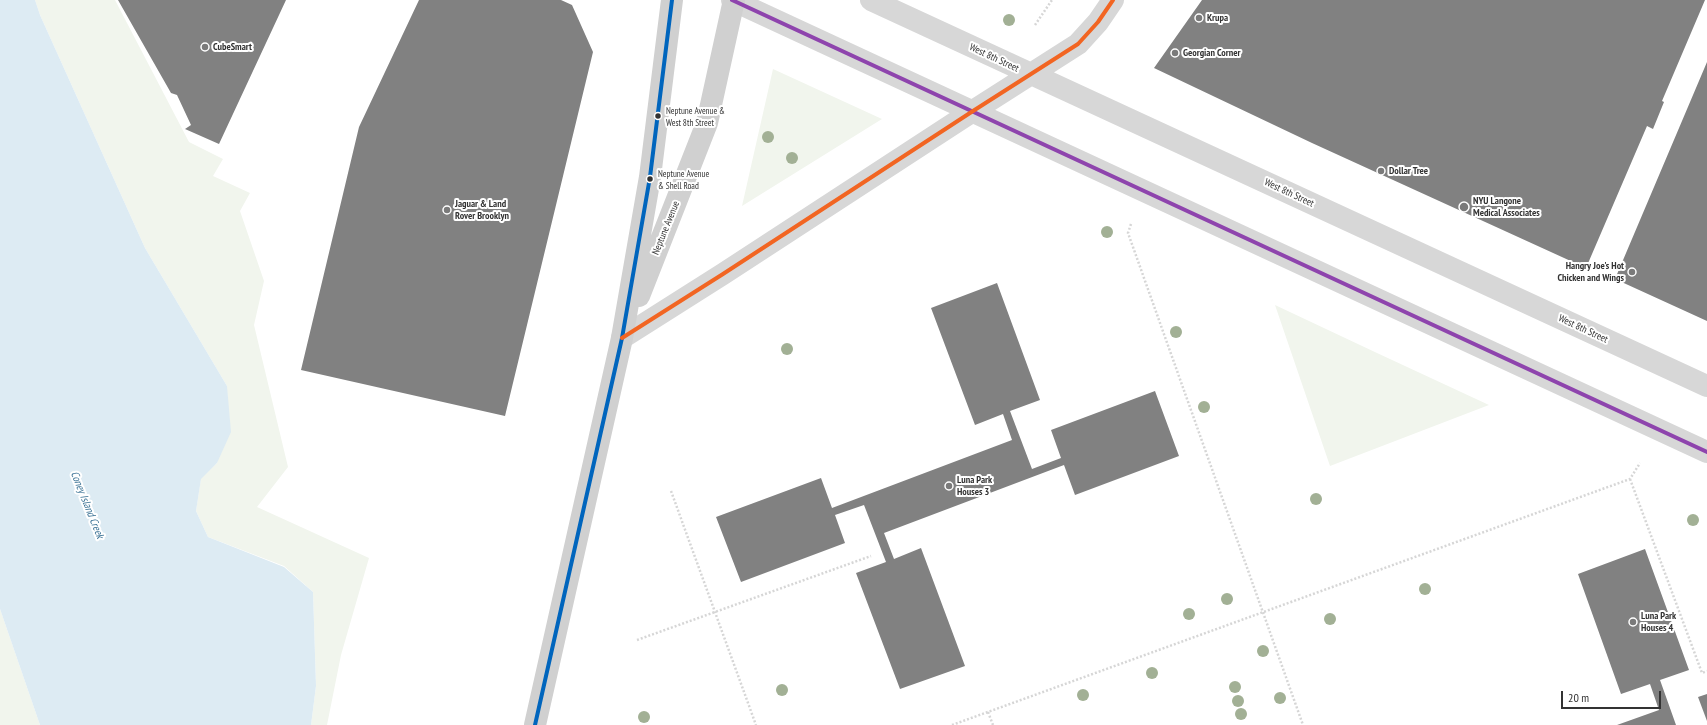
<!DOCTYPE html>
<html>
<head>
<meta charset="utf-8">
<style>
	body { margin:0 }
	#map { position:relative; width:1707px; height:725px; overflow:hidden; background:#fff; font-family:"PT Sans Narrow",sans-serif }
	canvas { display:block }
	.scale { position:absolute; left:1561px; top:691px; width:100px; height:18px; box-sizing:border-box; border:2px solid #333; border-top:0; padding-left:5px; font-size:12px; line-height:14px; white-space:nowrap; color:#333; -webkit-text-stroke:3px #fff; paint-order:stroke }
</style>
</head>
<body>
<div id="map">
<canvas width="1707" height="725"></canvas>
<div class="scale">20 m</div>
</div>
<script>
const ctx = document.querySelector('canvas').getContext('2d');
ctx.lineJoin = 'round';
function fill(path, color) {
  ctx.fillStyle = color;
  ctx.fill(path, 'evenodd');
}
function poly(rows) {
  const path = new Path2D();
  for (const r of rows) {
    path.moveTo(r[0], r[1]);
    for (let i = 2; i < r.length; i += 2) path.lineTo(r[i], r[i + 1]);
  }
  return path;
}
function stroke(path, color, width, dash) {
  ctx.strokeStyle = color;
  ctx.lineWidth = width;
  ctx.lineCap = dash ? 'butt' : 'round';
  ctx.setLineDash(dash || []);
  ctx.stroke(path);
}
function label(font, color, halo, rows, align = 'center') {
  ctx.font = font + ' "PT Sans Narrow",sans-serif';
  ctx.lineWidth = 4;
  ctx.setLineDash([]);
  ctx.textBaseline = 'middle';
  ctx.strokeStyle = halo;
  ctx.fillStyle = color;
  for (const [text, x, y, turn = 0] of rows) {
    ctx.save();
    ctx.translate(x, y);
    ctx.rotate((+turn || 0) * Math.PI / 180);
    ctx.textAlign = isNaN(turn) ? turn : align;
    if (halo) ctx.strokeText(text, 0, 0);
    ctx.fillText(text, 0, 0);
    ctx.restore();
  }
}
fill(poly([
	[35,0,115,0,189,142,223,159,213,176,250,193,240,211,264,281,254,325,288,467,257,507,369,558,341,655,327,725,311,725,316,686,313,592,284,566,208,537,196,511,201,478,217,463,227,386,145,248,40,15],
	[773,69,882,119,742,206],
	[1275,305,1377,353,1489,405,1330,466],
	[0,609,40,725,0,725]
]), '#f1f5ed');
fill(poly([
	[0,0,35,0,40,15,145,248,227,386,231,432,217,463,201,479,196,511,208,537,284,567,313,592,316,686,311,725,40,725,0,609]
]), '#ddebf3');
fill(poly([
	[118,0,286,0,219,144,185,129,191,125,177,95,171,93],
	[419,0,561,0,572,5,593,52,505,416,301,370,359,127],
	[1202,0,1705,0,1662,101,1664,102,1653,129,1647,126,1586,268,1312,143,1154,68],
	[1707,62,1707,321,1615,279],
	[997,283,1040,400,1010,411,1032,469,1061,458,1051,430,1155,391,1179,456,1075,495,1064,465,884,533,894,559,921,548,965,666,900,689,856,573,886,562,864,505,835,515,845,543,741,582,716,517,821,478,832,508,1012,440,1003,414,975,425,931,308],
	[1645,549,1689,670,1660,680,1676,725,1617,725,1659,710,1650,684,1621,694,1578,574],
	[1707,694,1707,721,1698,697]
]), '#818181');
stroke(poly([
	[1035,25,1052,0],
	[1131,224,1128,233,1303,725],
	[1630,479,1702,673,1707,671],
	[671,491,756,725],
	[637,640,871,556],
	[988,712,993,725],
	[952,725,1630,479,1640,463]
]), '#d6d6d6', 2.5, [2, 2]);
stroke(poly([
	[732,0,1707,452],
	[871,0,1707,386],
	[622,338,723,274,973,111,1078,44,1098,22,1113,0]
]), '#d7d7d7', 22);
stroke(poly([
	[639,296,707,123,734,0],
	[535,725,622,338,650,177,672,0]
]), '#d0d0d0', 22);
stroke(poly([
	[535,725,622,338,650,177,672,0]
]), '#0065bd', 4);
stroke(poly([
	[732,0,1707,452]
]), '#8e44ad', 4);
stroke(poly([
	[622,338,723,274,973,111,1078,44,1098,22,1113,0]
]), '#f26522', 4);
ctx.fillStyle = '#a2b095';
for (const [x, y] of [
	[1009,20],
	[768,137],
	[792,158],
	[1107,232],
	[1176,332],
	[787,349],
	[1204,407],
	[1316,499],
	[1693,520],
	[1425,589],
	[1227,599],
	[1189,614],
	[1330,619],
	[1263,651],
	[1152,673],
	[1235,687],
	[782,690],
	[1083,695],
	[1280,698],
	[1238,701],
	[1241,714],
	[644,717]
]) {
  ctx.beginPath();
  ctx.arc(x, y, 6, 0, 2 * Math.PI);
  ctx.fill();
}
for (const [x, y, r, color] of [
	[1199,18,4,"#7a7a7a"],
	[205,47,4,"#7a7a7a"],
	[1175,53,4,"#7a7a7a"],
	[658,116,3.5,"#333"],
	[1381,171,4,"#7a7a7a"],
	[650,179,3.5,"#333"],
	[1464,207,5,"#7a7a7a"],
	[447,210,4,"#7a7a7a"],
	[1632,272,4,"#7a7a7a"],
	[949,486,4,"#7a7a7a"],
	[1633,622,4,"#7a7a7a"]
]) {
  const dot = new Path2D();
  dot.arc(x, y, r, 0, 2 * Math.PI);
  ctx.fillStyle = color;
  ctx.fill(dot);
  stroke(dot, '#fff', 1.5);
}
label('9px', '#333', '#fff', [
	["Neptune Avenue &",666,111],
	["West 8th Street",666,123],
	["Neptune Avenue",658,174],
	["& Shell Road",658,186]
], 'left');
label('bold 10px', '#333', '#fff', [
	["Krupa",1207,18],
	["CubeSmart",213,47],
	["Georgian Corner",1183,53],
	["Dollar Tree",1389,171],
	["NYU Langone",1473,201],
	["Medical Associates",1473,213],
	["Jaguar & Land",455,204],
	["Rover Brooklyn",455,216],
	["Hangry Joe's Hot",1624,266,"right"],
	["Chicken and Wings",1624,278,"right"],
	["Luna Park",957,480],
	["Houses 3",957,492],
	["Luna Park",1641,616],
	["Houses 4",1641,628]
], 'left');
label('10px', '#333', '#fff', [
	["West 8th Street",994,58,25],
	["West 8th Street",1289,193,25],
	["Neptune Avenue",666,228,-68],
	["West 8th Street",1583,329,25]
]);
label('italic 11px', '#3f7597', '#fff', [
	["Coney Island Creek",87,505,68]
]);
</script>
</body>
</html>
